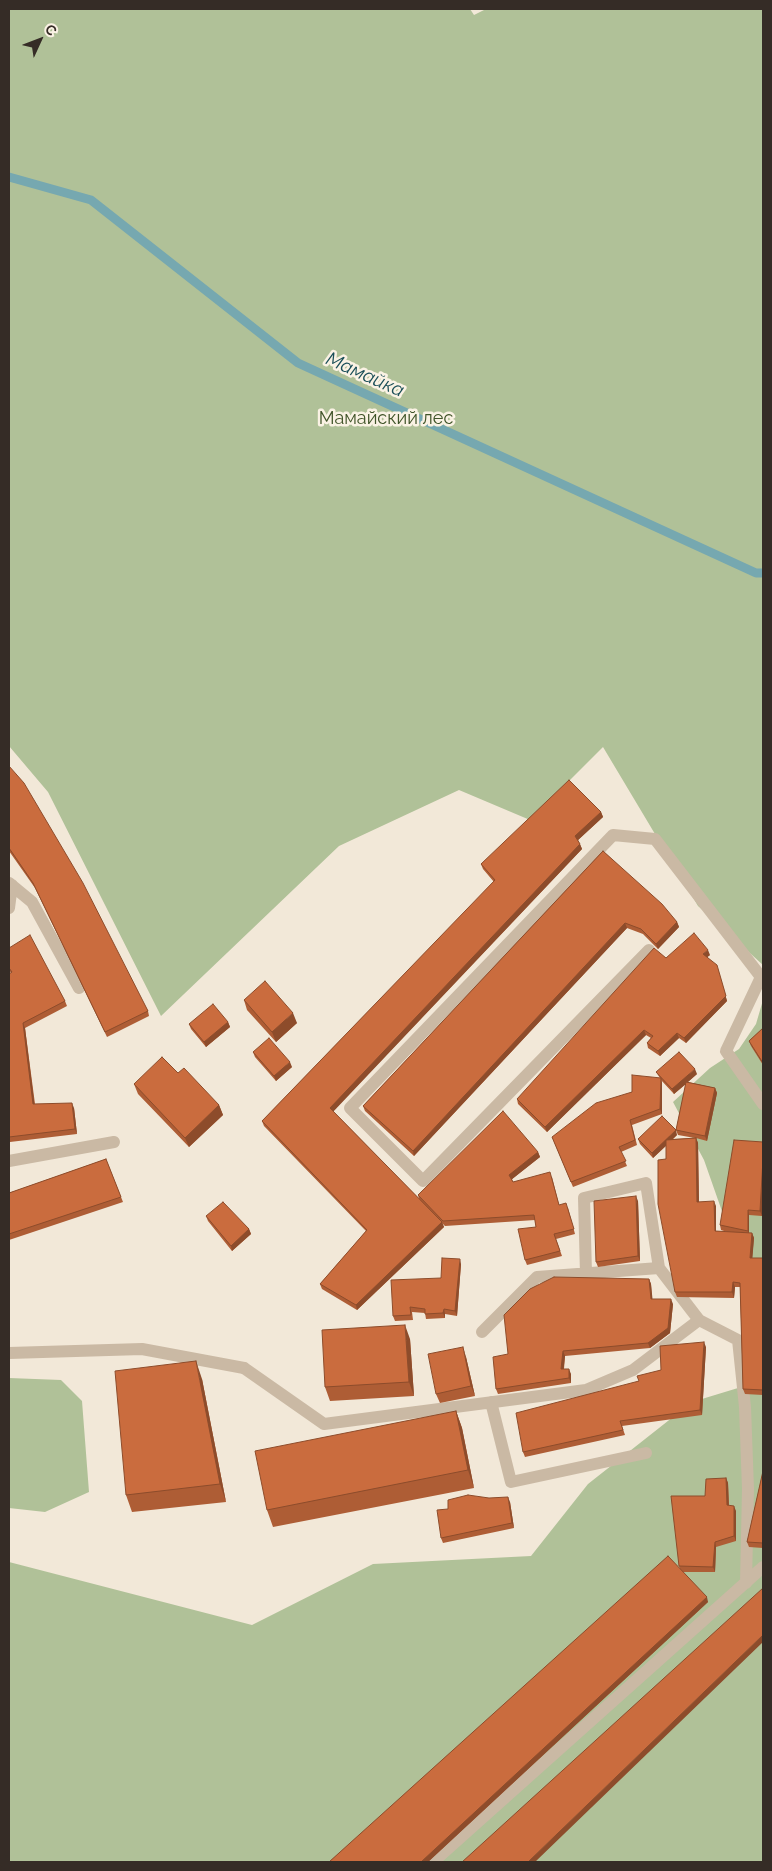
<!DOCTYPE html>
<html>
<head>
<meta charset="utf-8">
<style>
	body { margin:0 }
	#map { position:relative; width:772px; height:1871px; overflow:hidden; background:#f2e8d8; font-family:Raleway,sans-serif }
	canvas { display:block }
	.frame { position:absolute; inset:0; border:10px solid #352c26; pointer-events:none }
	.north { position:absolute; left:15px; top:15px; width:50px; height:50px; -webkit-text-stroke:4px #faf2e4; paint-order:stroke; rotate:47deg; font-size:14px; font-weight:700; line-height:20px; text-align:center; color:#352c26 }
	.north::after { content:''; display:block; margin:auto; width:18px; height:22px; background:#352c26; clip-path:polygon(50% 0,100% 100%,50% 72%,0 100%) }
</style>
</head>
<body>
<div id="map">
<canvas width="772" height="1871"></canvas>
<div class="frame"></div>
<div class="north">С</div>
</div>
<script>
const ctx = document.querySelector('canvas').getContext('2d');
ctx.lineJoin = 'round';
function fill(path, color) {
  ctx.fillStyle = color;
  ctx.fill(path, 'evenodd');
}
function poly(rows) {
  const path = new Path2D();
  for (const r of rows) {
    path.moveTo(r[0], r[1]);
    for (let i = 2; i < r.length; i += 2) path.lineTo(r[i], r[i + 1]);
  }
  return path;
}
function stroke(path, color, width, dash) {
  ctx.strokeStyle = color;
  ctx.lineWidth = width;
  ctx.lineCap = dash ? 'butt' : 'round';
  ctx.setLineDash(dash || []);
  ctx.stroke(path);
}
function label(font, color, halo, rows, align = 'center') {
  ctx.font = font + ' Raleway,sans-serif';
  ctx.lineWidth = 5;
  ctx.setLineDash([]);
  ctx.textBaseline = 'middle';
  ctx.strokeStyle = halo;
  ctx.fillStyle = color;
  for (const [text, x, y, turn = 0] of rows) {
    ctx.save();
    ctx.translate(x, y);
    ctx.rotate((+turn || 0) * Math.PI / 180);
    ctx.textAlign = isNaN(turn) ? turn : align;
    if (halo) ctx.strokeText(text, 0, 0);
    ctx.fillText(text, 0, 0);
    ctx.restore();
  }
}
fill(poly([
	[9,9,470,9,474,15,486,9,763,9,763,965,698,906,603,747,530,820,459,790,339,846,161,1016,48,792,9,746],
	[763,1000,763,1862,9,1862,9,1562,252,1625,373,1564,531,1556,588,1484,692,1402,738,1388,758,1335,724,1217,704,1160,673,1102,710,1068,739,1049,756,1024],
	[9,1378,61,1380,82,1401,89,1492,45,1512,9,1508]
]), '#b0c198');
stroke(poly([
	[9,177,91,200,298,363,756,573,763,573]
]), '#76a8b0', 9);
stroke(poly([
	[9,883,32,902,79,988],
	[9,908,12,885],
	[649,950,423,1181,350,1108,613,835,655,839,761,977,726,1051,763,1104],
	[9,1161,114,1142],
	[586,1274,584,1198,646,1183,659,1268],
	[699,1320,738,1340,745,1407,748,1489,746,1583],
	[244,1368,324,1424,586,1390,633,1370,699,1320,659,1268,537,1277,482,1332],
	[491,1402,511,1482,646,1453],
	[433,1862,763,1567]
]), '#cab9a4', 12);
stroke(poly([
	[9,1353,142,1349,244,1368]
]), '#cab9a4', 12);
fill(poly([
	[9,766,148,1011,149,1016,107,1037,35,888,9,851],
	[601,812,603,817,578,840,582,849,333,1111,419,1199,418,1195,538,1152,540,1157,512,1179,513,1182,552,1177,559,1205,568,1208,575,1234,556,1239,562,1256,527,1265,525,1260,536,1227,535,1220,445,1226,442,1223,444,1227,357,1310,322,1289,320,1284,366,1231,264,1126,262,1121,494,882,483,869,481,864],
	[603,851,677,922,679,927,658,949,643,934,627,928,414,1156,365,1111,363,1106],
	[9,948,65,1001,67,1006,25,1028,35,1104,74,1108,77,1134,10,1142,9,1138,9,974,11,973,9,970],
	[710,955,707,957,718,970,727,1001,686,1043,679,1038,660,1056,648,1048,647,1043,651,1038,646,1035,547,1132,518,1104,517,1099,666,958],
	[244,1000,297,1023,276,1042,247,1010],
	[228,1022,230,1027,206,1047,191,1029,189,1024],
	[763,1028,763,1065,751,1046,749,1041],
	[253,1052,292,1067,276,1081,255,1057],
	[656,1072,697,1074,688,1082,715,1088,717,1093,707,1141,696,1138,698,1143,699,1202,716,1206,716,1231,727,1232,721,1230,720,1225,763,1142,762,1216,749,1215,749,1233,752,1233,754,1238,752,1258,763,1258,763,1395,745,1394,743,1389,740,1287,735,1287,734,1298,677,1297,675,1292,666,1159,666,1146,653,1158,640,1144,638,1139,677,1135,673,1139,695,1138,678,1135,676,1130,686,1084,674,1094,661,1080,662,1083,662,1114,632,1125,637,1145,621,1152,627,1166,573,1187,552,1137,632,1092,660,1078],
	[178,1073,219,1105,223,1115,189,1147,138,1094,134,1084],
	[106,1159,123,1202,9,1240,9,1193],
	[638,1201,640,1261,598,1267,596,1262],
	[206,1216,249,1229,251,1234,232,1251,208,1221],
	[461,1264,457,1316,445,1314,445,1318,426,1319,425,1313,412,1312,413,1320,395,1321,393,1316,441,1278],
	[649,1279,651,1284,652,1299,673,1304,670,1333,650,1348,565,1356,564,1369,571,1374,571,1383,498,1394,496,1389,508,1354],
	[410,1339,414,1396,330,1401,325,1387],
	[706,1347,702,1415,622,1426,625,1435,525,1457,523,1452,639,1381],
	[466,1357,475,1396,440,1403,436,1394],
	[202,1379,226,1502,132,1512,126,1495],
	[456,1411,462,1428,474,1488,273,1527,267,1510],
	[763,1471,763,1548,749,1547,747,1542],
	[726,1478,728,1483,729,1506,736,1511,736,1541,716,1547,715,1572,682,1572,708,1602,428,1862,329,1862,680,1569,679,1566,705,1496],
	[510,1502,514,1528,443,1543,441,1538]
]), '#ae5d35');
fill(poly([
	[601,812,603,817,577,841,575,836],
	[580,844,582,849,332,1113,330,1108],
	[677,922,679,927,658,949,656,944],
	[625,923,627,928,414,1156,413,1151],
	[708,950,710,955,705,959,703,954],
	[718,970,727,1001,686,1043,684,1038],
	[293,1013,297,1023,276,1042,272,1032],
	[228,1022,230,1027,206,1047,204,1042],
	[23,1023,25,1028,35,1109,33,1104],
	[644,1030,646,1035,547,1132,545,1127],
	[677,1033,679,1038,660,1056,658,1051],
	[290,1062,292,1067,276,1081,274,1076],
	[695,1069,697,1074,674,1094,672,1089],
	[661,1078,662,1083,662,1114,660,1109],
	[715,1088,717,1093,707,1141,705,1136],
	[72,1103,74,1108,77,1134,75,1129],
	[219,1105,223,1115,189,1147,185,1138],
	[676,1130,677,1135,653,1158,652,1153],
	[696,1138,698,1143,699,1207,697,1202],
	[538,1152,540,1157,511,1180,509,1175],
	[763,1159,763,1194,762,1216,760,1211],
	[636,1196,638,1201,640,1261,638,1256],
	[714,1201,716,1206,716,1236,715,1231],
	[748,1210,749,1215,749,1236,748,1231],
	[442,1222,444,1227,357,1310,356,1305],
	[249,1229,251,1234,232,1251,231,1246],
	[752,1233,754,1238,752,1263,750,1258],
	[460,1259,461,1264,457,1316,455,1311],
	[649,1279,651,1284,653,1304,651,1299],
	[733,1282,735,1287,734,1298,732,1292],
	[671,1299,673,1304,670,1333,650,1348,648,1343],
	[444,1309,445,1314,445,1318,443,1313],
	[405,1325,410,1339,414,1396,409,1382],
	[704,1342,706,1347,702,1415,700,1410],
	[463,1347,466,1357,475,1396,471,1386],
	[563,1351,565,1356,563,1374,561,1369],
	[196,1361,202,1379,226,1502,220,1484],
	[569,1369,571,1374,571,1383,569,1378],
	[456,1411,462,1428,474,1488,468,1470],
	[726,1478,728,1483,729,1510,727,1505],
	[508,1497,510,1502,514,1528,512,1523],
	[734,1506,736,1511,736,1541,734,1536],
	[715,1542,716,1547,715,1572,713,1567],
	[707,1597,708,1602,428,1862,421,1862],
	[763,1635,763,1642,535,1862,528,1862]
]), '#8d4c2b');
const building = poly([
	[9,766,24,783,83,883,148,1011,105,1032,33,883,9,848,9,766],
	[569,780,601,812,575,836,580,844,330,1108,442,1222,356,1305,320,1284,367,1230,262,1121,495,880,481,864,569,780],
	[603,851,662,904,677,922,656,944,641,929,625,923,413,1151,363,1106,603,851],
	[694,933,708,950,703,954,717,965,726,996,684,1038,677,1033,658,1051,647,1043,653,1036,644,1030,545,1127,517,1099,654,948,666,958,694,933],
	[30,935,65,1001,23,1023,33,1104,72,1103,75,1129,9,1137,9,974,12,972,9,968,9,948,30,935],
	[265,981,293,1013,272,1032,244,1000,265,981],
	[213,1004,228,1022,204,1042,189,1024,213,1004],
	[763,1028,763,1063,749,1041,763,1028],
	[269,1038,290,1062,274,1076,253,1052,269,1038],
	[679,1052,695,1069,672,1089,656,1072,679,1052],
	[162,1057,178,1073,184,1068,219,1105,185,1138,134,1084,162,1057],
	[632,1075,661,1078,660,1109,630,1120,635,1140,619,1147,626,1161,571,1182,552,1137,596,1103,632,1092,632,1075],
	[686,1082,715,1088,705,1136,676,1130,686,1082],
	[503,1111,538,1152,509,1175,513,1182,550,1172,559,1205,566,1203,574,1229,554,1234,560,1251,525,1260,518,1229,536,1227,534,1215,443,1221,418,1195,503,1111],
	[662,1116,676,1130,652,1153,638,1139,662,1116],
	[696,1138,697,1202,714,1201,715,1231,752,1233,750,1258,763,1258,763,1390,743,1389,740,1283,733,1282,732,1292,675,1292,658,1204,658,1160,666,1159,666,1140,696,1138],
	[734,1140,763,1142,763,1159,760,1211,748,1210,748,1231,720,1225,734,1140],
	[106,1159,121,1197,9,1234,9,1193,106,1159],
	[636,1196,638,1256,596,1262,594,1201,636,1196],
	[223,1202,249,1229,231,1246,206,1216,223,1202],
	[442,1258,460,1259,455,1311,444,1309,443,1313,425,1314,425,1309,410,1307,411,1315,393,1316,391,1280,441,1278,442,1258],
	[554,1277,649,1279,651,1299,671,1299,668,1328,648,1343,563,1351,561,1369,569,1369,569,1378,496,1389,493,1357,508,1354,504,1315,530,1289,554,1277],
	[405,1325,409,1382,325,1387,322,1330,405,1325],
	[704,1342,700,1410,620,1421,623,1430,523,1452,516,1413,639,1381,637,1376,661,1370,660,1346,704,1342],
	[463,1347,471,1386,436,1394,428,1354,463,1347],
	[196,1361,220,1484,126,1495,115,1371,196,1361],
	[456,1411,468,1470,267,1510,255,1451,456,1411],
	[763,1471,763,1543,747,1542,763,1471],
	[726,1478,727,1505,734,1506,734,1536,715,1542,713,1567,679,1566,671,1496,705,1496,706,1479,726,1478],
	[468,1495,489,1498,508,1497,512,1523,441,1538,437,1510,448,1509,448,1500,468,1495],
	[668,1556,707,1597,421,1862,329,1862,668,1556],
	[763,1588,763,1635,528,1862,462,1862,763,1588]
]);
fill(building, '#ca6c3e');
stroke(building, '#8d4c2b', 1);
label('18px', '#405429', '#faf2e4', [
	["Мамайский лес",386,419]
]);
label('italic 19px', '#1a4e58', '#faf2e4', [
	["Мамайка",365,375,24]
]);
</script>
</body>
</html>
